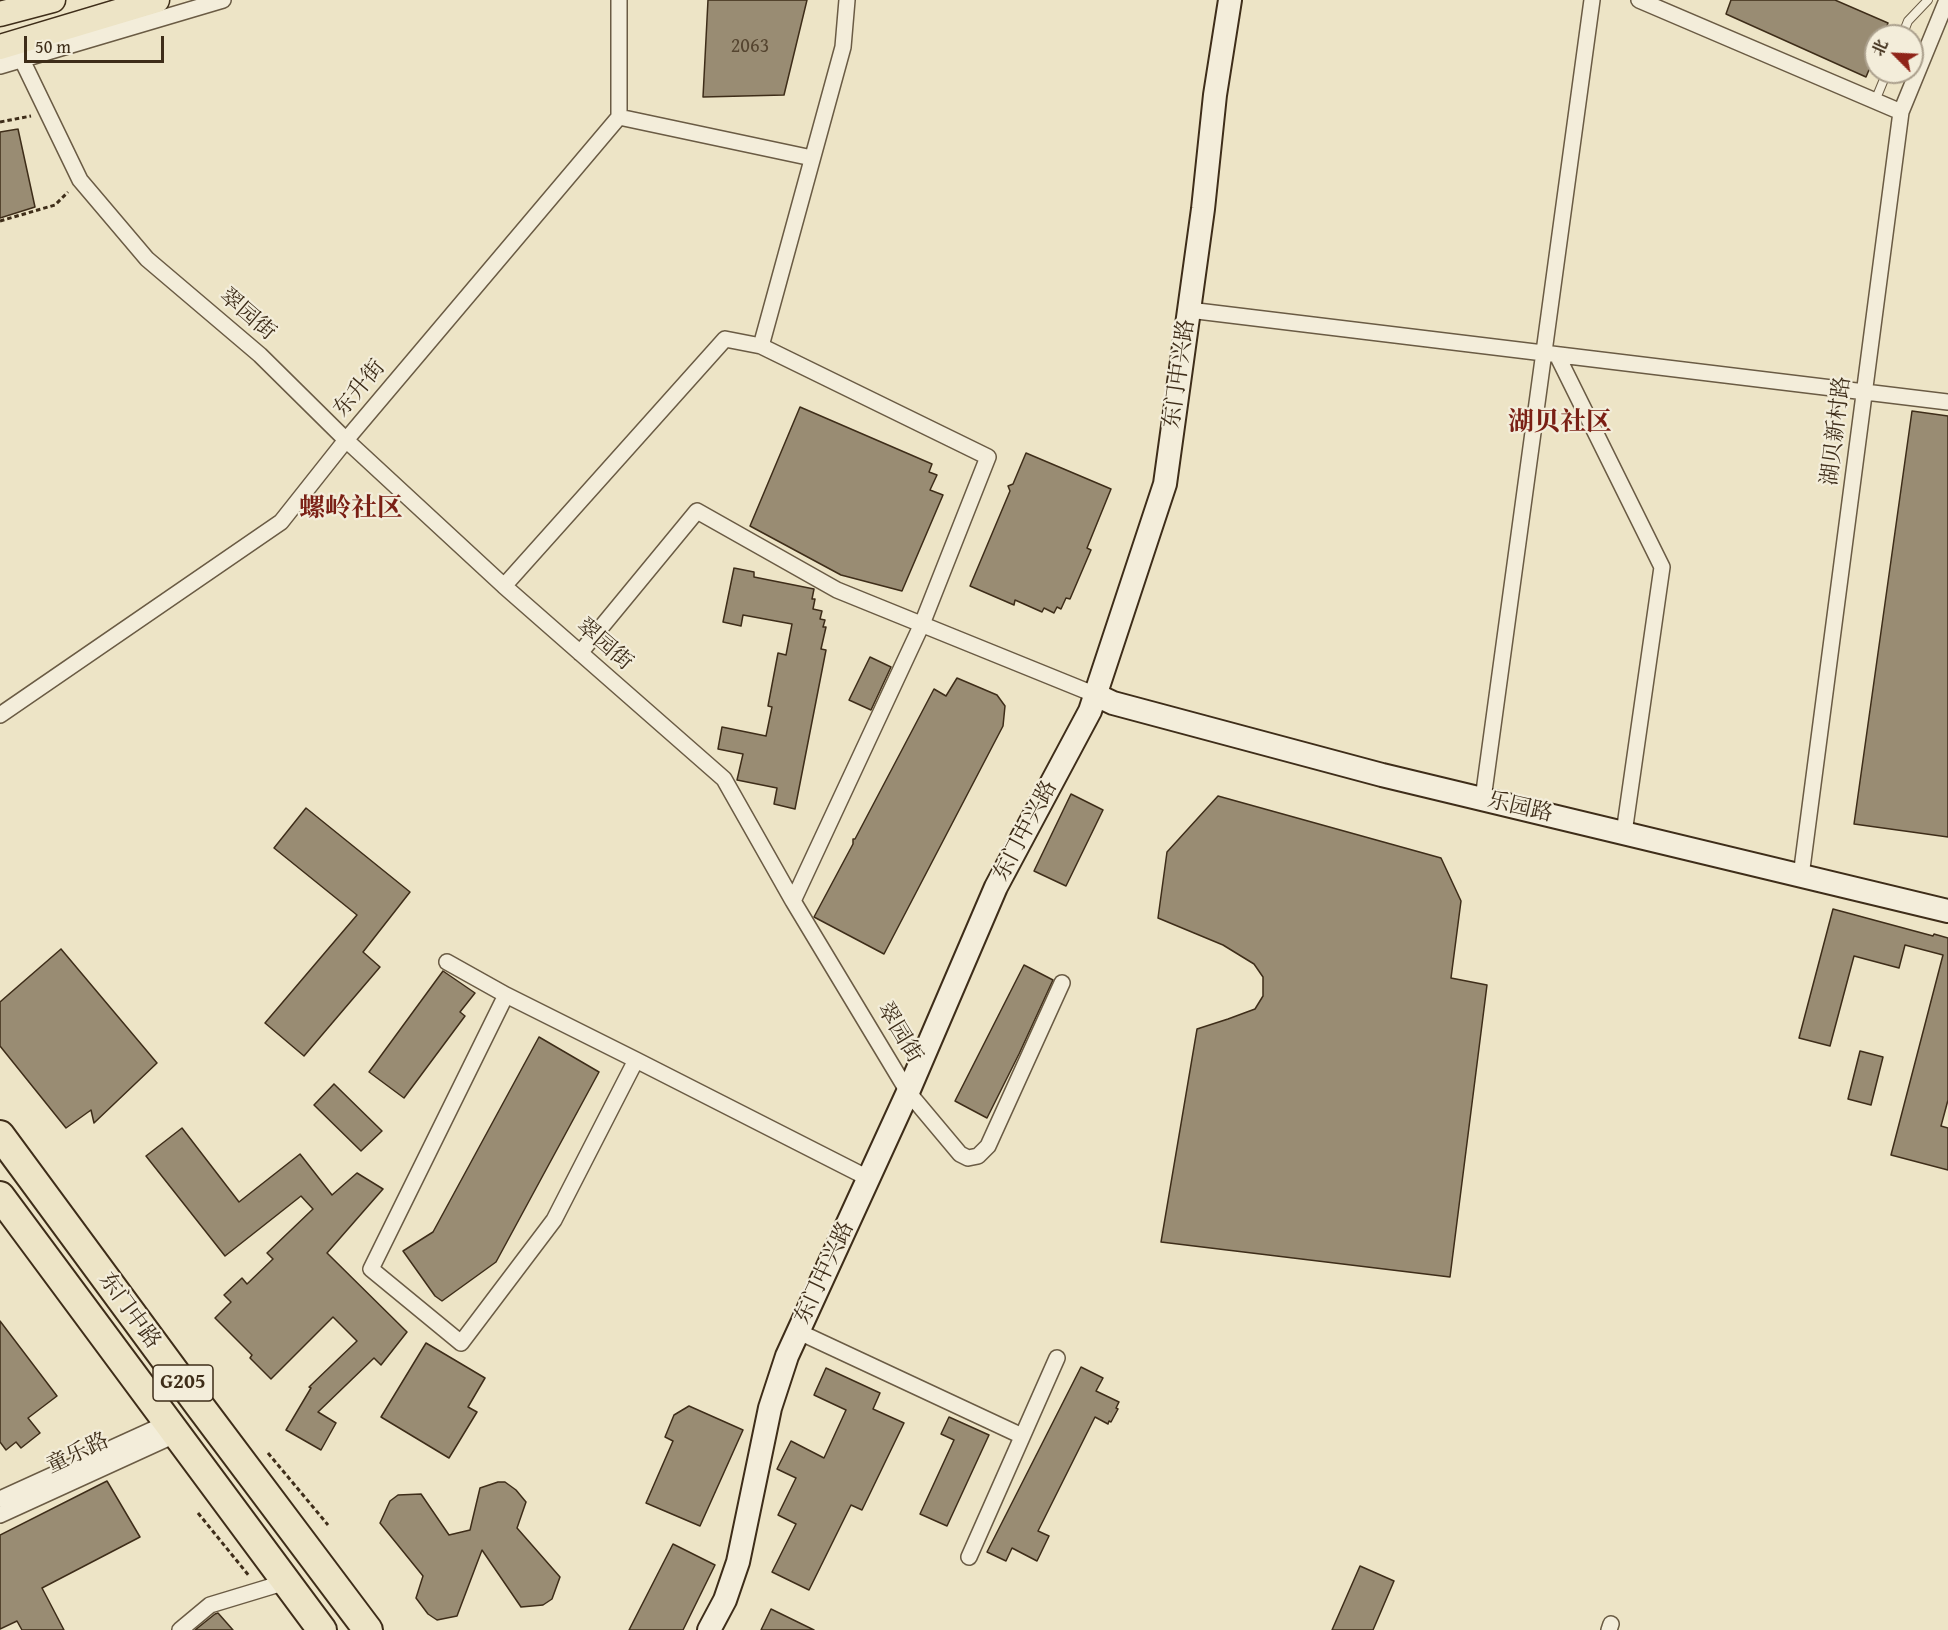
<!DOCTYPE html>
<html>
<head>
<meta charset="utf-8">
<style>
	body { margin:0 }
	#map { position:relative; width:1948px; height:1630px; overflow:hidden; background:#ede4c6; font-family:"Gentium Book Plus","Noto Serif SC",serif }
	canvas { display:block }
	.north { position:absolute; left:1864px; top:24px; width:60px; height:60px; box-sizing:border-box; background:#f3edda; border:2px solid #aba08d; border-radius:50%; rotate:294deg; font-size:16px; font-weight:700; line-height:24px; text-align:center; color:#3e2d19 }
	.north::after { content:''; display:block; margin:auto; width:21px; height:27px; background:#8f2418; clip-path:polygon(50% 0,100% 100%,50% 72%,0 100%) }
	.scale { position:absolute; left:24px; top:36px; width:140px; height:27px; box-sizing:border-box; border:3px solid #3e2d19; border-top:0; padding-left:8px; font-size:18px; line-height:21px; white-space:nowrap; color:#3e2d19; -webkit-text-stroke:4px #f3edda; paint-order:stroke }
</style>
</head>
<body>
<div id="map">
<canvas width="1948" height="1630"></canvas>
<div class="north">北</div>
<div class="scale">50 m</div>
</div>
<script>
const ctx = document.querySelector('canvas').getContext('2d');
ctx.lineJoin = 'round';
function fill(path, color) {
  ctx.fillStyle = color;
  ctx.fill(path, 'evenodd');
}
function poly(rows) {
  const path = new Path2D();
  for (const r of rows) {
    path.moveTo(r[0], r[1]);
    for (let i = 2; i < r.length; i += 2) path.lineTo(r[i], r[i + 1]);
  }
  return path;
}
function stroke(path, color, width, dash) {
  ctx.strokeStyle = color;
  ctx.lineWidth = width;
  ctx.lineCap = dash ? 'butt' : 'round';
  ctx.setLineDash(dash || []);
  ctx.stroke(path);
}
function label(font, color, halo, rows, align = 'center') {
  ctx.font = font + ' "Gentium Book Plus","Noto Serif SC",serif';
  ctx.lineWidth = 4.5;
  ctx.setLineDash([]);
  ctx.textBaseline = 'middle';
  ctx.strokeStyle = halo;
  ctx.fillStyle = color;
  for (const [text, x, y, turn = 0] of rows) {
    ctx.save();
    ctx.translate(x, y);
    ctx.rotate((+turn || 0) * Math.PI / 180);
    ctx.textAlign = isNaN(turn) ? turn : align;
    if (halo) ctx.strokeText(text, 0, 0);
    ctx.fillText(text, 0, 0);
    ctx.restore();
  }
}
const building = poly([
	[708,0,807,0,784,95,703,97,708,0],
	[1731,0,1835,0,1888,23,1883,36,1876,36,1876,53,1866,77,1726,14,1731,0],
	[18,129,35,207,0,218,0,132,18,129],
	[800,407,932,464,929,472,937,475,930,490,943,495,902,591,841,575,750,526,800,407],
	[1912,411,1948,416,1948,837,1854,824,1912,411],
	[1026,453,1111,489,1087,548,1091,550,1070,599,1066,598,1061,609,1057,607,1054,613,1044,608,1042,612,1015,600,1014,605,970,586,1010,491,1008,486,1013,484,1026,453],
	[734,568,754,572,754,577,814,589,812,599,815,599,813,609,822,611,820,619,825,620,823,627,826,627,821,649,826,650,795,809,774,804,777,788,737,780,743,754,718,749,722,727,766,736,772,707,768,706,778,653,786,655,792,624,743,615,741,626,723,622,734,568],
	[870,657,891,667,871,710,849,700,870,657],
	[957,678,997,695,1005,706,1003,726,884,954,814,917,853,844,853,839,855,839,934,689,946,696,957,678],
	[1071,794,1103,810,1066,886,1034,871,1071,794],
	[1218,796,1441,858,1461,901,1451,978,1487,985,1450,1277,1161,1242,1197,1029,1228,1019,1255,1009,1263,996,1263,977,1254,964,1223,945,1158,918,1167,852,1218,796],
	[306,808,410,892,363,952,380,967,304,1056,265,1023,357,915,274,848,306,808],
	[1833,909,1933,936,1934,934,1948,938,1948,1100,1941,1126,1948,1128,1948,1170,1891,1155,1943,955,1905,945,1899,968,1854,956,1830,1046,1799,1038,1833,909],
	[61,949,157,1063,94,1123,91,1110,66,1128,0,1046,0,1002,61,949],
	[1024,965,1053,980,1019,1054,987,1118,955,1101,1024,965],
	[443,971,475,993,460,1012,465,1016,404,1098,369,1072,443,971],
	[539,1037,599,1072,496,1262,442,1301,435,1296,403,1251,433,1232,539,1037],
	[1860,1051,1883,1057,1871,1105,1848,1099,1860,1051],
	[334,1084,382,1131,361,1151,314,1105,334,1084],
	[182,1128,239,1202,300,1154,332,1195,357,1173,383,1189,327,1253,407,1332,381,1365,374,1358,318,1412,336,1423,321,1450,286,1430,311,1388,309,1387,357,1341,333,1317,271,1379,250,1358,252,1355,215,1318,231,1302,224,1295,242,1278,247,1284,273,1259,267,1253,313,1209,301,1196,225,1256,146,1156,182,1128],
	[0,1321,57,1396,28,1418,40,1433,21,1448,16,1442,6,1450,0,1442,0,1321],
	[426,1343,485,1378,468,1407,477,1412,449,1458,381,1417,426,1343],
	[1081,1367,1103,1378,1096,1391,1119,1402,1116,1408,1118,1409,1111,1422,1109,1421,1108,1424,1095,1417,1038,1531,1049,1536,1037,1561,1012,1548,1006,1561,987,1552,1081,1367],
	[826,1368,880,1393,873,1409,904,1423,862,1510,851,1505,809,1590,772,1572,796,1524,778,1515,796,1478,777,1469,791,1441,824,1458,846,1410,814,1395,826,1368],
	[689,1406,743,1430,700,1526,646,1503,673,1441,665,1437,674,1415,689,1406],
	[949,1417,989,1435,947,1526,920,1514,954,1440,941,1434,949,1417],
	[107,1481,140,1537,42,1588,64,1630,22,1630,17,1621,0,1629,0,1535,107,1481],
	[498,1482,505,1482,516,1490,526,1502,517,1528,560,1577,552,1599,543,1605,521,1607,482,1550,457,1616,437,1620,428,1614,416,1598,423,1576,380,1523,390,1501,398,1495,421,1494,449,1535,470,1530,480,1488,498,1482],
	[673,1544,715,1565,683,1630,629,1630,673,1544],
	[1360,1566,1394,1581,1373,1630,1332,1630,1360,1566],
	[771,1609,814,1630,761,1630,771,1609],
	[218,1613,233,1630,195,1630,215,1614,218,1613]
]);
fill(building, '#998c73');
stroke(building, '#3e2d19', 1.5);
const lane = poly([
	[1902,36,1908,21,1928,0],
	[1875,101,1887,72]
]);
const street = poly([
	[1639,0,1901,112],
	[22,60,80,180,147,259,260,355,346,440,504,586,724,779,793,901,908,1092,960,1154,968,1158,978,1156,988,1146,1062,983],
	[0,66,223,0],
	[619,117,812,158],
	[1189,310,1948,402],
	[1557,355,1662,567,1624,833],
	[504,586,725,339,761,346],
	[580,653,697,511,837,590,1096,695],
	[0,715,281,522,346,440,619,117,619,0],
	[1483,799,1592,0],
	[1801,876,1901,112,1947,0],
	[793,901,922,624,988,457,761,346,843,47,847,0],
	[447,962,506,995],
	[636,1060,554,1220,461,1343,371,1269,506,995,636,1060,868,1178],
	[797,1331,1022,1436],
	[0,1499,167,1423],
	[0,1515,175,1435],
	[969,1557,1057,1358],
	[180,1630,210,1605,286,1582],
	[1609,1630,1611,1624]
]);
const secondary = poly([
	[1096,695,1113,703,1382,775,1948,911],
	[709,1630,725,1600,738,1562,770,1408,787,1356,908,1092,996,887,1090,711,1165,484,1203,209,1215,95,1230,0]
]);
const primary = poly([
	[0,14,53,0],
	[0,47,157,0]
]);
const highway = poly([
	[0,1135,199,1405,368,1630],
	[0,1196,322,1630]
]);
stroke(lane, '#6a5b44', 10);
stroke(street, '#6a5b44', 18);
stroke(secondary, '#3e2d19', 26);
stroke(primary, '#3e2d19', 27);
stroke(highway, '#3e2d19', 32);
stroke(poly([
	[0,122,31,116],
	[0,221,55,205,68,192],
	[268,1453,328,1525],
	[198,1513,250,1577]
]), '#3e2d19', 3, [4.5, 3]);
stroke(lane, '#f3edda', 8);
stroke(street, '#f3edda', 15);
stroke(secondary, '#f3edda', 22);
stroke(primary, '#ede4c6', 24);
stroke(highway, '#ede4c6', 28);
label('20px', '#554530', null, [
	["2063",750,47]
]);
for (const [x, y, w] of [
	[183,1383,60]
]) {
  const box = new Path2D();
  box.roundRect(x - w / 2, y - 18, w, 36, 4.5);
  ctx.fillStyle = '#f3edda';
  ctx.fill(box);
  stroke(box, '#3e2d19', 1.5);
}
label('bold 21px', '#3e2d19', null, [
	["G205",183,1383]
]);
label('22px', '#3e2d19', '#f3edda', [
	["翠园街",247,315,41],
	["东门中兴路",1180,374,-82],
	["东升街",360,389,-50],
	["湖贝新村路",1837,431,-83],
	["翠园街",604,645,41],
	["乐园路",1520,808,13],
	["东门中兴路",1026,831,-62],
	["翠园街",899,1033,59],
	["东门中兴路",825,1273,-65],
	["东门中路",129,1311,54],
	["童乐路",78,1454,-25]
]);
label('bold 26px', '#7a1f14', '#f3edda', [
	["湖贝社区",1560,423],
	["螺岭社区",351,509]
]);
</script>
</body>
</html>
